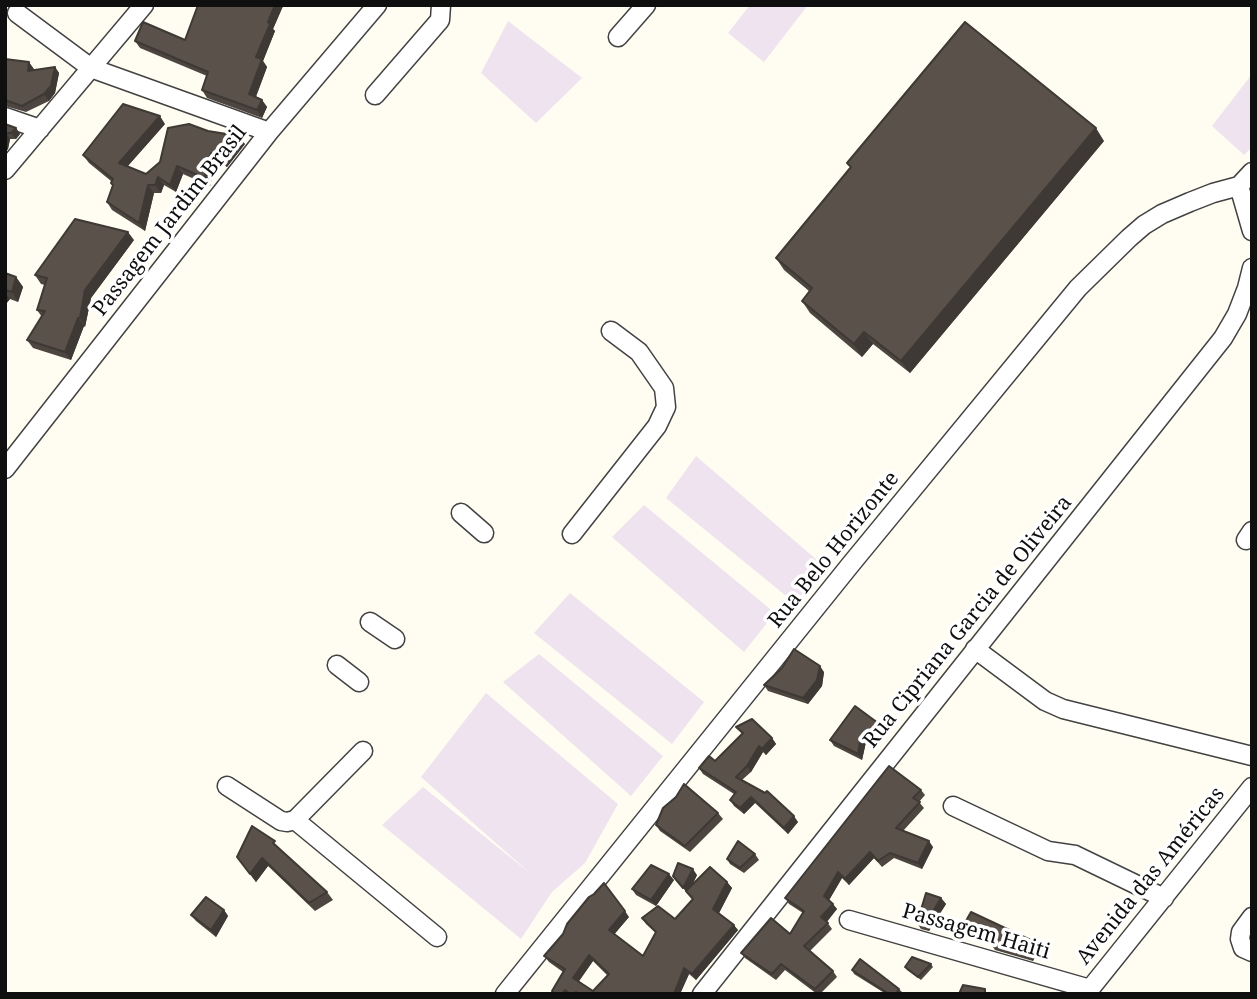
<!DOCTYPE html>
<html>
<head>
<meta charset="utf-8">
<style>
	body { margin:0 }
	#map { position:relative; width:1257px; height:999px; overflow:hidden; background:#fffdf1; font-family:"Noto Serif",serif }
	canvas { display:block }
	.frame { position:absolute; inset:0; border:7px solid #0f0f0f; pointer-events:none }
</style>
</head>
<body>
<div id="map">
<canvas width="1257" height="999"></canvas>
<div class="frame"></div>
</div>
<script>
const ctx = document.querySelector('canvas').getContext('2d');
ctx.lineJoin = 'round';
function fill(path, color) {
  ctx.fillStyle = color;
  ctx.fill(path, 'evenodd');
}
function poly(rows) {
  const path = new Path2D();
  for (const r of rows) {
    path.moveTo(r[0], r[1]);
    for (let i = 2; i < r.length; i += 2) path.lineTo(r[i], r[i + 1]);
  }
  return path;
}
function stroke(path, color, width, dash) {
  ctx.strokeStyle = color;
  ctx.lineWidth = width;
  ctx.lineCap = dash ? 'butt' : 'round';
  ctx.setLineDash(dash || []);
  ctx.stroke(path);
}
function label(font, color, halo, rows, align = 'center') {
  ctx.font = font + ' "Noto Serif",serif';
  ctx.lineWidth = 7;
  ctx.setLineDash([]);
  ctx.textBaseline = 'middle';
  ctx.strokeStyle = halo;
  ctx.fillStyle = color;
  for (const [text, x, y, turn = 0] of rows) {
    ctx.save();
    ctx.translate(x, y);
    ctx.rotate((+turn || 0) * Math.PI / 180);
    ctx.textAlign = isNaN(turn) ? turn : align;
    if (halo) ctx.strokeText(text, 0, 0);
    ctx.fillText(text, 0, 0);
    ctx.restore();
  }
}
fill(poly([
	[750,5,808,5,764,62,728,33],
	[508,21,582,78,536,123,481,73],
	[1252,74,1252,147,1244,155,1212,126],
	[696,456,824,566,796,604,666,498],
	[644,505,775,613,744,652,612,537],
	[570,593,704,702,672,744,534,633],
	[539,654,663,756,631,796,503,682],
	[486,693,618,804,585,863,552,892,521,939,382,825,423,787,531,874,421,777]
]), '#eee3ee');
const minor = poly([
	[17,13,91,68,269,132],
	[618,37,646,5],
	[375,95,440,20,441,5],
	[5,117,40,129],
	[5,170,144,5],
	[1239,186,1252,231],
	[1239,186,1252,172],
	[5,469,269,132,377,5],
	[461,513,484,533],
	[572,534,657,426,666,407,664,388,639,352,611,331],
	[1246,540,1252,531],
	[370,622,395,639],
	[975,649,1045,701,1063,709,1252,756],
	[337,665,359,682],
	[227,786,281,821,287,822,295,820,363,751],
	[953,806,1048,851,1075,855,1164,898],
	[295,820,437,937],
	[1252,917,1241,932,1240,939,1243,948,1252,952],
	[849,920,1090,989],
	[505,994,851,564,1078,288,1129,238,1144,225,1162,214,1190,202,1213,193,1239,186],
	[702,994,1223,338,1237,314,1247,288,1252,268],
	[1086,994,1252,787]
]);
stroke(minor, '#424242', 21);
stroke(minor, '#fff', 18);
fill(poly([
	[198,5,285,5,285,7,283,6,273,29,275,31,263,61,267,67,256,97,262,100,267,107,262,118,207,98,202,90,207,76,140,48,135,41,185,40],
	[5,59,34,69,33,71,55,67,59,73,55,93,49,101,26,112,5,106],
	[5,124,16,128,20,134,16,139,10,139,8,149,5,152],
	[165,124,128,166,146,174,160,162,245,144,227,167,216,160,210,186,183,174,176,192,164,185,161,193,154,193,145,231,112,210,107,202,113,186,111,183,111,181,89,163,83,155],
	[1104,141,910,373,873,344,862,357,810,313,802,301,809,291,784,270,776,258],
	[134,240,91,298,85,327,84,326,71,360,33,348,27,340,42,317,37,310,45,285,41,284,35,275],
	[5,273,16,277,23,287,18,302,10,299,5,305],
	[824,672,822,686,808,704,768,691,764,685],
	[878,723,882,730,866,742,862,760,834,746,830,740],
	[736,727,772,738,776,744,766,755,763,752,751,772,742,780,798,822,788,834,755,803,744,814,734,806,730,800,734,794,703,774,699,768,715,761,742,734],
	[921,790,925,795,919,802,924,808,903,831,933,847,922,869,894,858,882,867,874,858,849,885,842,878,829,900,837,909,827,922,832,929,810,951,833,971,837,977,820,994,817,994,785,970,776,980,745,958,741,953,790,934,803,913,789,904,785,898],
	[718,813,723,819,690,852,660,831,656,825],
	[279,848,327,892,333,900,315,911,268,866,256,882,237,857],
	[755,854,759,860,744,873,730,864,727,859],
	[697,875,692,885,727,882,732,888,719,913,738,930,696,980,689,974,680,994,553,994,552,991,563,972,549,962,544,956,563,934,629,917,614,934,643,956,656,933,646,924,642,918,675,919,693,899,673,876],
	[593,961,608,976,593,991,579,981],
	[674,880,656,906,636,895,632,889],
	[941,898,946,904,929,931,921,929,917,923],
	[224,910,228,916,216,937,196,921,191,915],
	[963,926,1039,948,1033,961,995,950,991,944,991,941,968,932],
	[931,964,933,967,921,980,907,970,905,967],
	[852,970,899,989,902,992,900,994,886,994,854,974]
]), '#4d4640');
fill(poly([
	[275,5,283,6,273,29,275,31,263,61,267,67,254,101,249,94,256,57,268,22],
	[29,62,34,69,32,78,28,71],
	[55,67,59,73,55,93,49,101,44,94],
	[262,100,267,107,262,118,257,110],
	[160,116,165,124,124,170,119,163],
	[16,128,20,134,16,139,11,133],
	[1096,128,1104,141,910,373,901,361],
	[6,133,10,139,8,149,5,152],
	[239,136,245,144,227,167,221,160],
	[211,153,216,160,210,186,204,178],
	[177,166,183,174,176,192,170,185],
	[158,177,164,185,161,193,155,185],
	[148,185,154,193,145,231,139,223],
	[128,232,134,240,91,298,85,327,80,318,85,290],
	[16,277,23,287,18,302,12,292],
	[5,293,10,299,5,305],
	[78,318,84,326,71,360,65,352],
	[864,332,873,344,862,357,854,344],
	[820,666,824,672,822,686,808,704,803,698],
	[861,736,866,742,862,760,858,754],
	[772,738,776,744,766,755,762,749],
	[759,746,763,752,751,772,747,766],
	[751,797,755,803,744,814,740,808],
	[794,816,798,822,788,834,784,828],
	[929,841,933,847,922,869,918,863],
	[870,852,874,858,849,885,845,879],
	[262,858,268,866,256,882,250,874],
	[693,869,697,875,688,894,683,888],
	[838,872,842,878,828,902,824,896],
	[669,874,674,880,656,906,651,900],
	[727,882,732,888,718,915,713,909],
	[941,898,946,904,929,931,925,925],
	[833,904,837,909,825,923,821,917],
	[224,910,228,916,216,937,211,930],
	[625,911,629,917,613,936,609,930],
	[734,925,738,930,696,980,692,974],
	[1035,942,1039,948,1033,961,1029,955],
	[589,955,593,961,577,984,573,978],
	[684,968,689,974,680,994,674,994]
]), '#3e3934');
const building = poly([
	[198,5,275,5,268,22,270,24,256,57,262,59,249,94,262,100,257,110,202,90,208,72,135,41,143,22,185,40,198,5],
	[965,22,1096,128,901,361,864,332,854,344,802,301,812,288,776,258,851,167,847,163,965,22],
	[5,59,29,62,28,71,55,67,51,86,44,94,22,106,5,100,5,59],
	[123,104,160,116,119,163,146,174,160,162,168,128,189,124,208,131,239,136,221,160,211,153,204,178,177,166,170,185,158,177,155,185,148,185,139,223,107,202,113,185,111,183,113,179,83,155,123,104],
	[5,124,16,128,11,133,6,133,5,136,5,124],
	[75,219,128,232,85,290,80,318,78,318,65,352,27,340,45,311,37,310,47,278,35,275,75,219],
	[5,273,16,277,12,292,5,290,5,273],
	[794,649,820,666,817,680,803,698,764,685,782,668,794,649],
	[855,706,878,723,861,736,858,754,830,740,855,706],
	[752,719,772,738,762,749,759,746,747,766,736,777,765,793,767,791,794,816,784,828,751,797,740,808,730,800,736,792,699,768,709,756,715,761,743,733,736,727,752,719],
	[889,766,921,790,913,798,920,802,896,828,929,841,918,863,890,853,878,861,870,852,845,879,838,872,824,896,833,904,821,917,828,923,804,946,833,971,815,989,781,964,772,974,741,953,771,918,790,934,804,911,785,898,889,766],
	[684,784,718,813,685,846,656,825,663,808,676,797,684,784],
	[252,826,275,841,273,843,327,892,309,903,262,858,250,874,237,857,252,826],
	[738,841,755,854,740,868,727,859,738,841],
	[678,863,693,869,683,888,673,876,678,863],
	[651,865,669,874,651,900,632,889,651,865],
	[710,867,727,882,713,909,734,925,692,974,684,968,674,994,576,994,576,992,574,994,570,994,565,990,562,994,555,994,552,991,565,969,544,956,563,934,567,924,589,897,594,894,604,883,625,911,609,930,643,956,656,932,642,918,658,906,675,919,693,899,686,891,710,867],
	[589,955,609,974,593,991,573,978,589,955],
	[926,893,941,898,925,925,917,923,926,893],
	[206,897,224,910,211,930,191,915,206,897],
	[971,912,1035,942,1029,955,991,944,992,937,963,926,971,912],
	[912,957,931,964,918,977,905,967,912,957],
	[860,959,899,989,896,994,889,994,852,970,860,959],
	[963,985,985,989,985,994,959,994,963,985]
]);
fill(building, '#59514a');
stroke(building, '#3e3934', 2);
label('21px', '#0f0f0f', '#fff', [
	["Passagem Jardim Brasil",170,221,-52],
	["Rua Belo Horizonte",834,550,-51],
	["Rua Cipriana Garcia de Oliveira",968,622,-51],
	["Avenida das Américas",1151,876,-51],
	["Passagem Haiti",976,932,16]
]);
</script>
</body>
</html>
